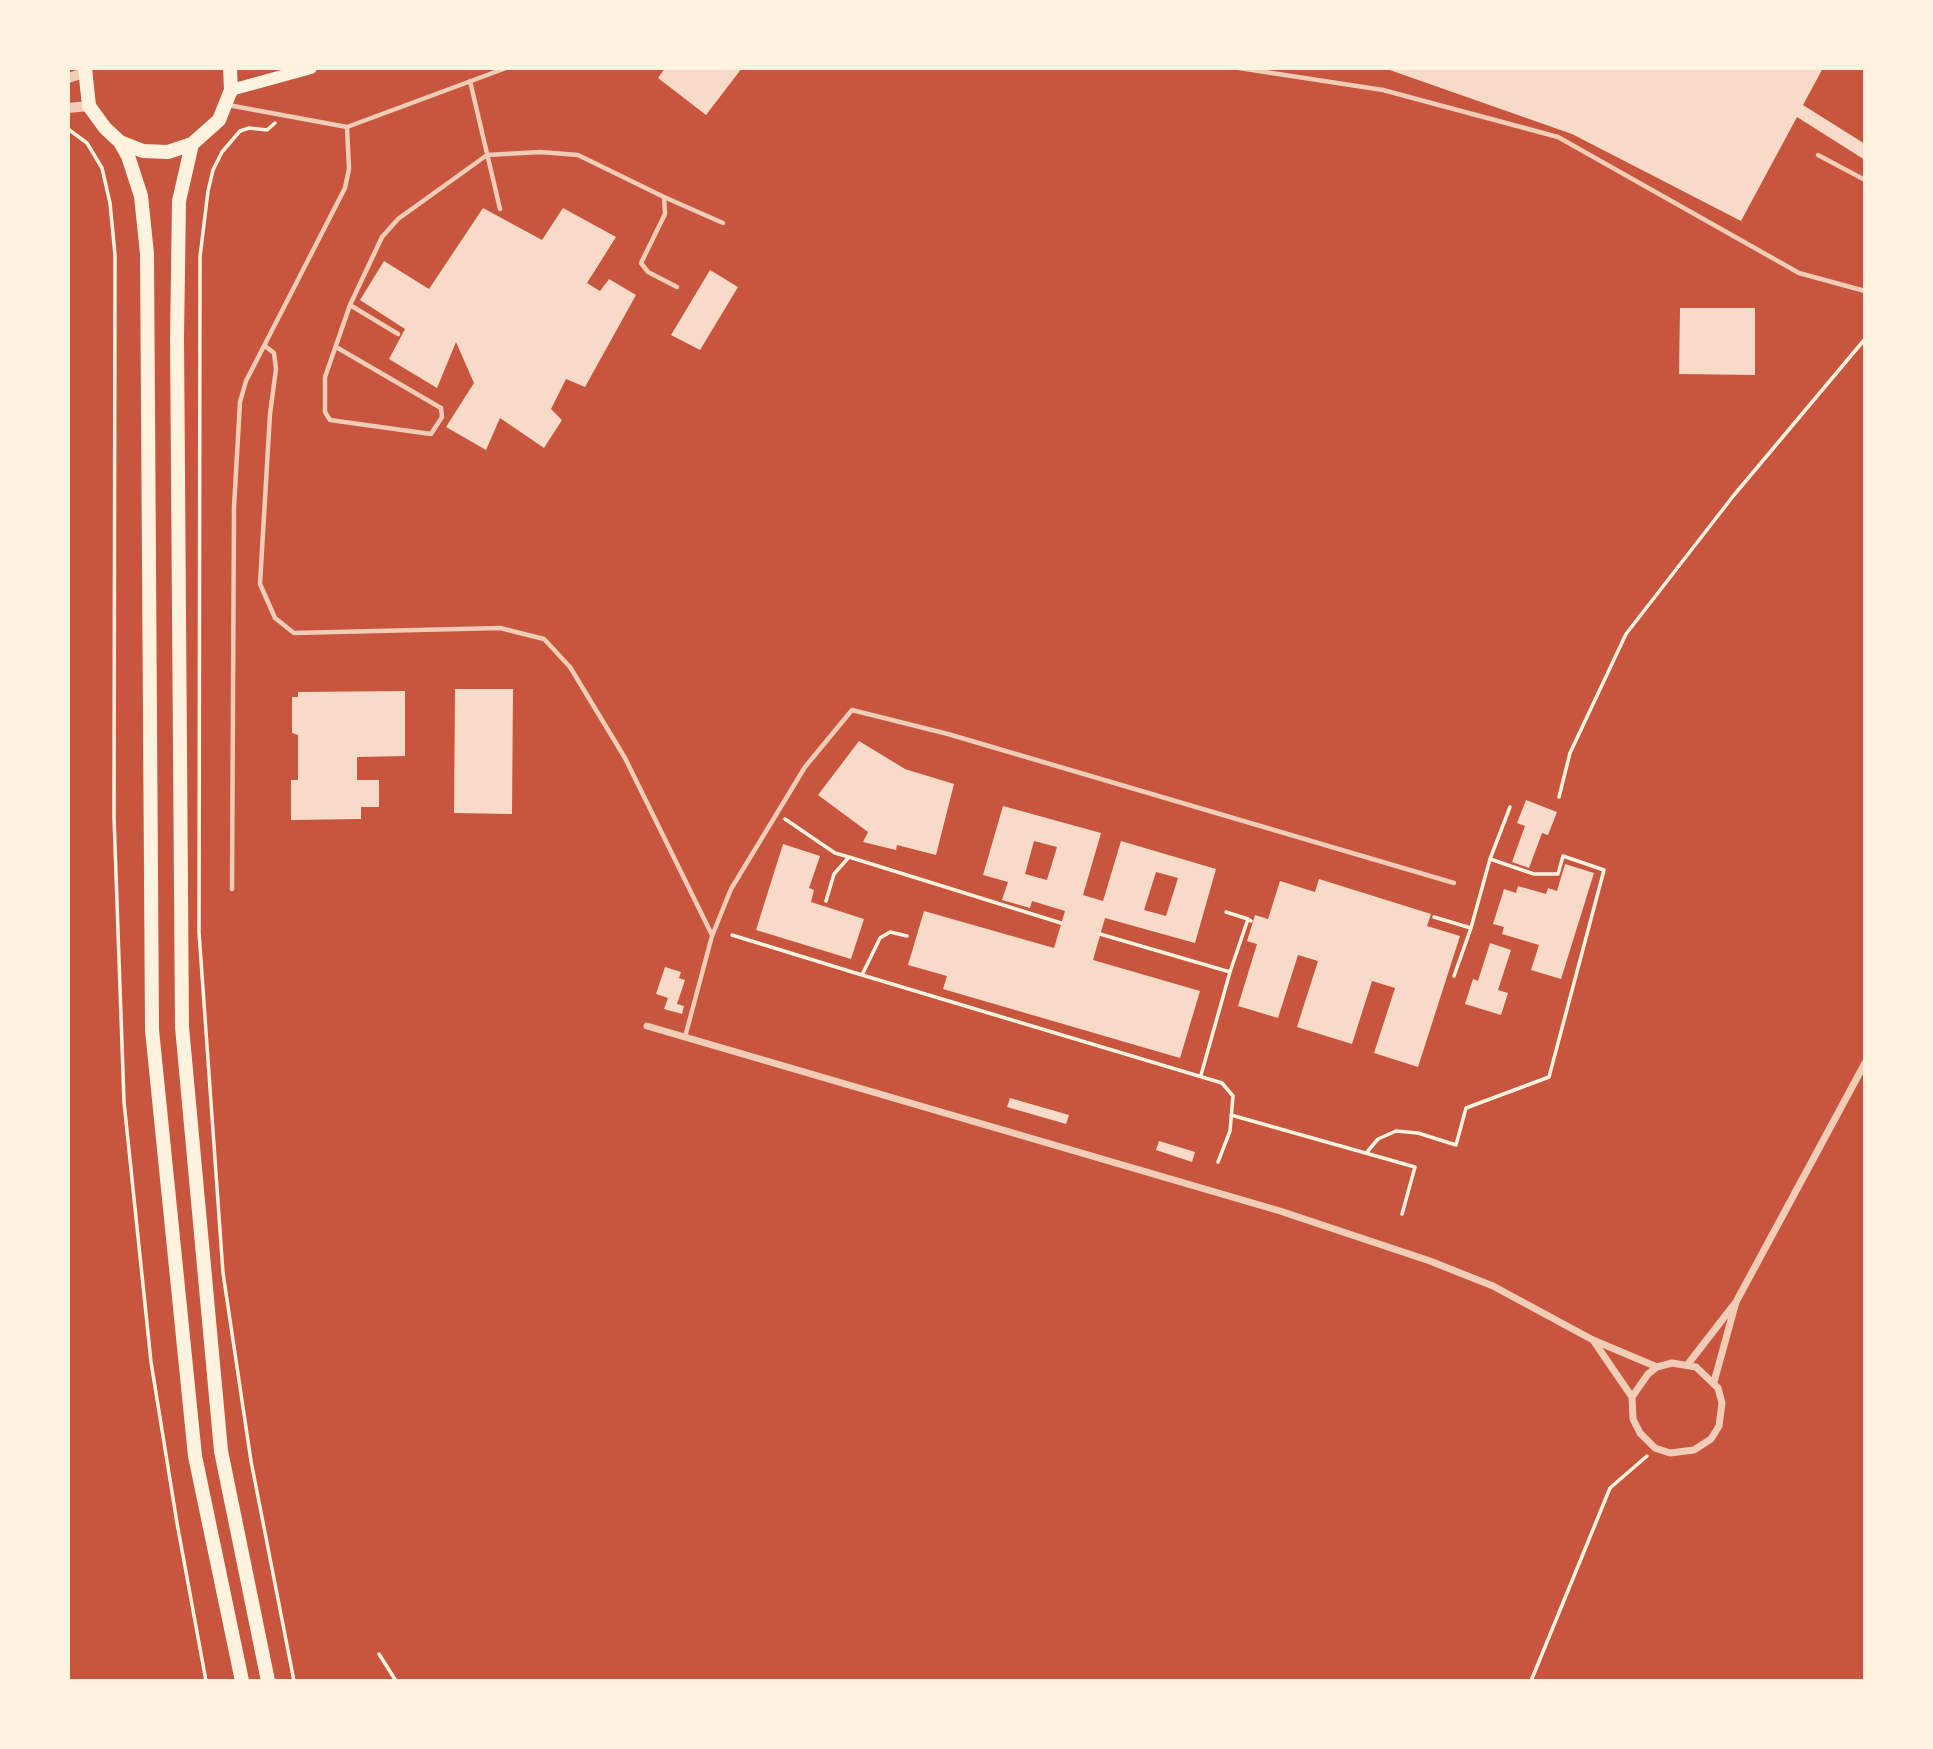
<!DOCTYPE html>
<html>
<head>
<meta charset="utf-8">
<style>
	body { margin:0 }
	#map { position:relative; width:1933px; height:1749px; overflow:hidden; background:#c8553d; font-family:Merriweather,serif }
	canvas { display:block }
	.frame { position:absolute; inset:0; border:70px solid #fff3e0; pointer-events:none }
</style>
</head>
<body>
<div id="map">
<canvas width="1933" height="1749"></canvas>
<div class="frame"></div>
</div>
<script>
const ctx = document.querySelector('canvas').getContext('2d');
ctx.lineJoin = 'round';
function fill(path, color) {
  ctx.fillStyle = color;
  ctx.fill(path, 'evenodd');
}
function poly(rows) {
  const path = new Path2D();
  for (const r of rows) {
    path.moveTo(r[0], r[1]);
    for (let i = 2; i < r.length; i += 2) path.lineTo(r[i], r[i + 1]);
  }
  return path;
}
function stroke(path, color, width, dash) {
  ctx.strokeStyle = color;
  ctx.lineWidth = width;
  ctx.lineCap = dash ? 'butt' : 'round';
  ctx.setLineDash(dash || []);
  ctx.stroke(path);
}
fill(poly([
	[665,68,742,68,706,115,658,78],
	[1384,68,1823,68,1803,105,1865,144,1865,160,1797,117,1741,221,1572,134],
	[483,208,542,240,563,208,616,237,587,283,600,291,609,279,636,295,585,387,566,379,551,409,562,420,544,448,500,418,486,450,446,427,474,383,456,342,437,388,389,359,405,329,360,300,384,261,429,289],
	[710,270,738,287,700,350,671,335],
	[1680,308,1755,308,1755,375,1679,374],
	[455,689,513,689,512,814,454,813],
	[405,691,405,756,357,757,357,780,379,780,379,807,361,807,361,819,291,820,291,780,298,780,298,735,292,733,292,697,298,697,298,692],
	[859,741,905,769,954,784,936,855,897,845,896,850,863,842,868,832,818,795],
	[1526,800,1557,812,1548,835,1542,833,1529,868,1512,862,1525,826,1517,823],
	[1003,806,1101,833,1083,895,1103,901,1121,841,1216,869,1195,943,1105,918,1093,960,1200,991,1180,1058,943,989,947,976,908,965,924,911,1054,948,1065,911,1032,901,1030,908,1002,900,1008,882,983,875],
	[1034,841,1057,847,1047,880,1025,874],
	[1156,872,1178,878,1166,916,1144,910],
	[783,844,820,856,809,888,814,890,811,902,864,919,851,959,756,930],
	[1565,864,1594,873,1561,979,1531,970,1539,945,1502,934,1504,927,1493,924,1504,889,1516,893,1518,886,1546,894,1548,888,1557,891],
	[1319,879,1431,914,1427,926,1460,936,1418,1067,1374,1053,1395,988,1372,981,1352,1044,1297,1027,1318,961,1298,955,1278,1018,1238,1006,1257,944,1247,941,1255,915,1268,919,1280,881,1315,892],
	[1490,943,1511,950,1498,990,1508,993,1501,1015,1465,1004,1473,979,1478,981],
	[665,967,681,972,679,978,685,980,677,1004,684,1006,682,1014,664,1009,668,998,656,994],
	[1010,1098,1069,1115,1066,1124,1007,1107],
	[1159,1141,1195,1152,1192,1162,1156,1150]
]), '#f7dbc8');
stroke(poly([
	[275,123,267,130,249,128,240,131,222,152,213,170,208,191,200,257,199,932,223,1273,251,1461,294,1681],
	[68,129,87,143,102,168,110,203,115,255,114,817,124,1102,151,1362,177,1523,206,1681],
	[1559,797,1570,753,1626,634,1734,495,1865,339],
	[785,819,835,853,849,857],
	[1490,859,1510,807],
	[826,901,834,874,849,857,1061,923],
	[1226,912,1248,919],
	[1100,934,1230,972,1248,919,1251,921],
	[732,935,862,975],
	[907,936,890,932,880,938,862,975,1222,1083,1233,1096,1230,1131,1218,1162],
	[1454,976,1471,928],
	[1201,1075,1230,972],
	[1231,1115,1415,1167,1402,1214],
	[1367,1152,1378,1139,1396,1131,1418,1133,1456,1145,1466,1108,1549,1077,1604,870,1563,856,1558,874,1534,874,1490,859,1471,928,1434,917],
	[379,1654,396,1681],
	[1531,1681,1610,1488,1647,1456]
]), '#fff3e0', 3.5);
stroke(poly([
	[1239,68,1383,90,1558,137,1799,273,1865,291],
	[470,81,500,209],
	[228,105,347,127,506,68],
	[1818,155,1865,180],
	[664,197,723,223],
	[350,305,398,334],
	[265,346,274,353,276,369,270,414,260,584,275,618,294,633,500,628,544,639,570,667,625,758,712,935],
	[336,347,441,408,442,417,431,434,330,420,325,412,325,377,350,305,382,237,398,219,487,155,540,152,578,155,664,197,665,214,641,263,648,272,677,287],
	[232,889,234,507,240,402,246,381,345,188,349,169,347,127],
	[685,1037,712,936,731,889,805,767,852,710,948,734,1454,883]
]), '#f1ccb7', 4.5);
stroke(poly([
	[647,1026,1280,1211,1430,1261,1493,1286,1593,1340,1657,1367],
	[1736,1302,1865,1063],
	[1593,1340,1632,1397,1633,1419,1640,1433,1655,1448,1670,1453,1694,1450,1711,1439,1719,1426,1722,1403,1718,1388,1696,1367,1672,1363,1657,1367,1648,1374,1632,1397],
	[1688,1364,1736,1302,1714,1382]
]), '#f1ccb7', 7);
stroke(poly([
	[68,78,84,73],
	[68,108,89,106]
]), '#f1ccb7', 10);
stroke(poly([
	[231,90,311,68]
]), '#fff3e0', 12);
stroke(poly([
	[85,68,89,106,105,128,120,142,143,151,168,152,192,144,219,120,231,90,230,68],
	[120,142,128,156,141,196,147,254,152,1030,195,1456,242,1681],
	[192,144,179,201,177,338,182,1027,221,1451,268,1681]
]), '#fff3e0', 14);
</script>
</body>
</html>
